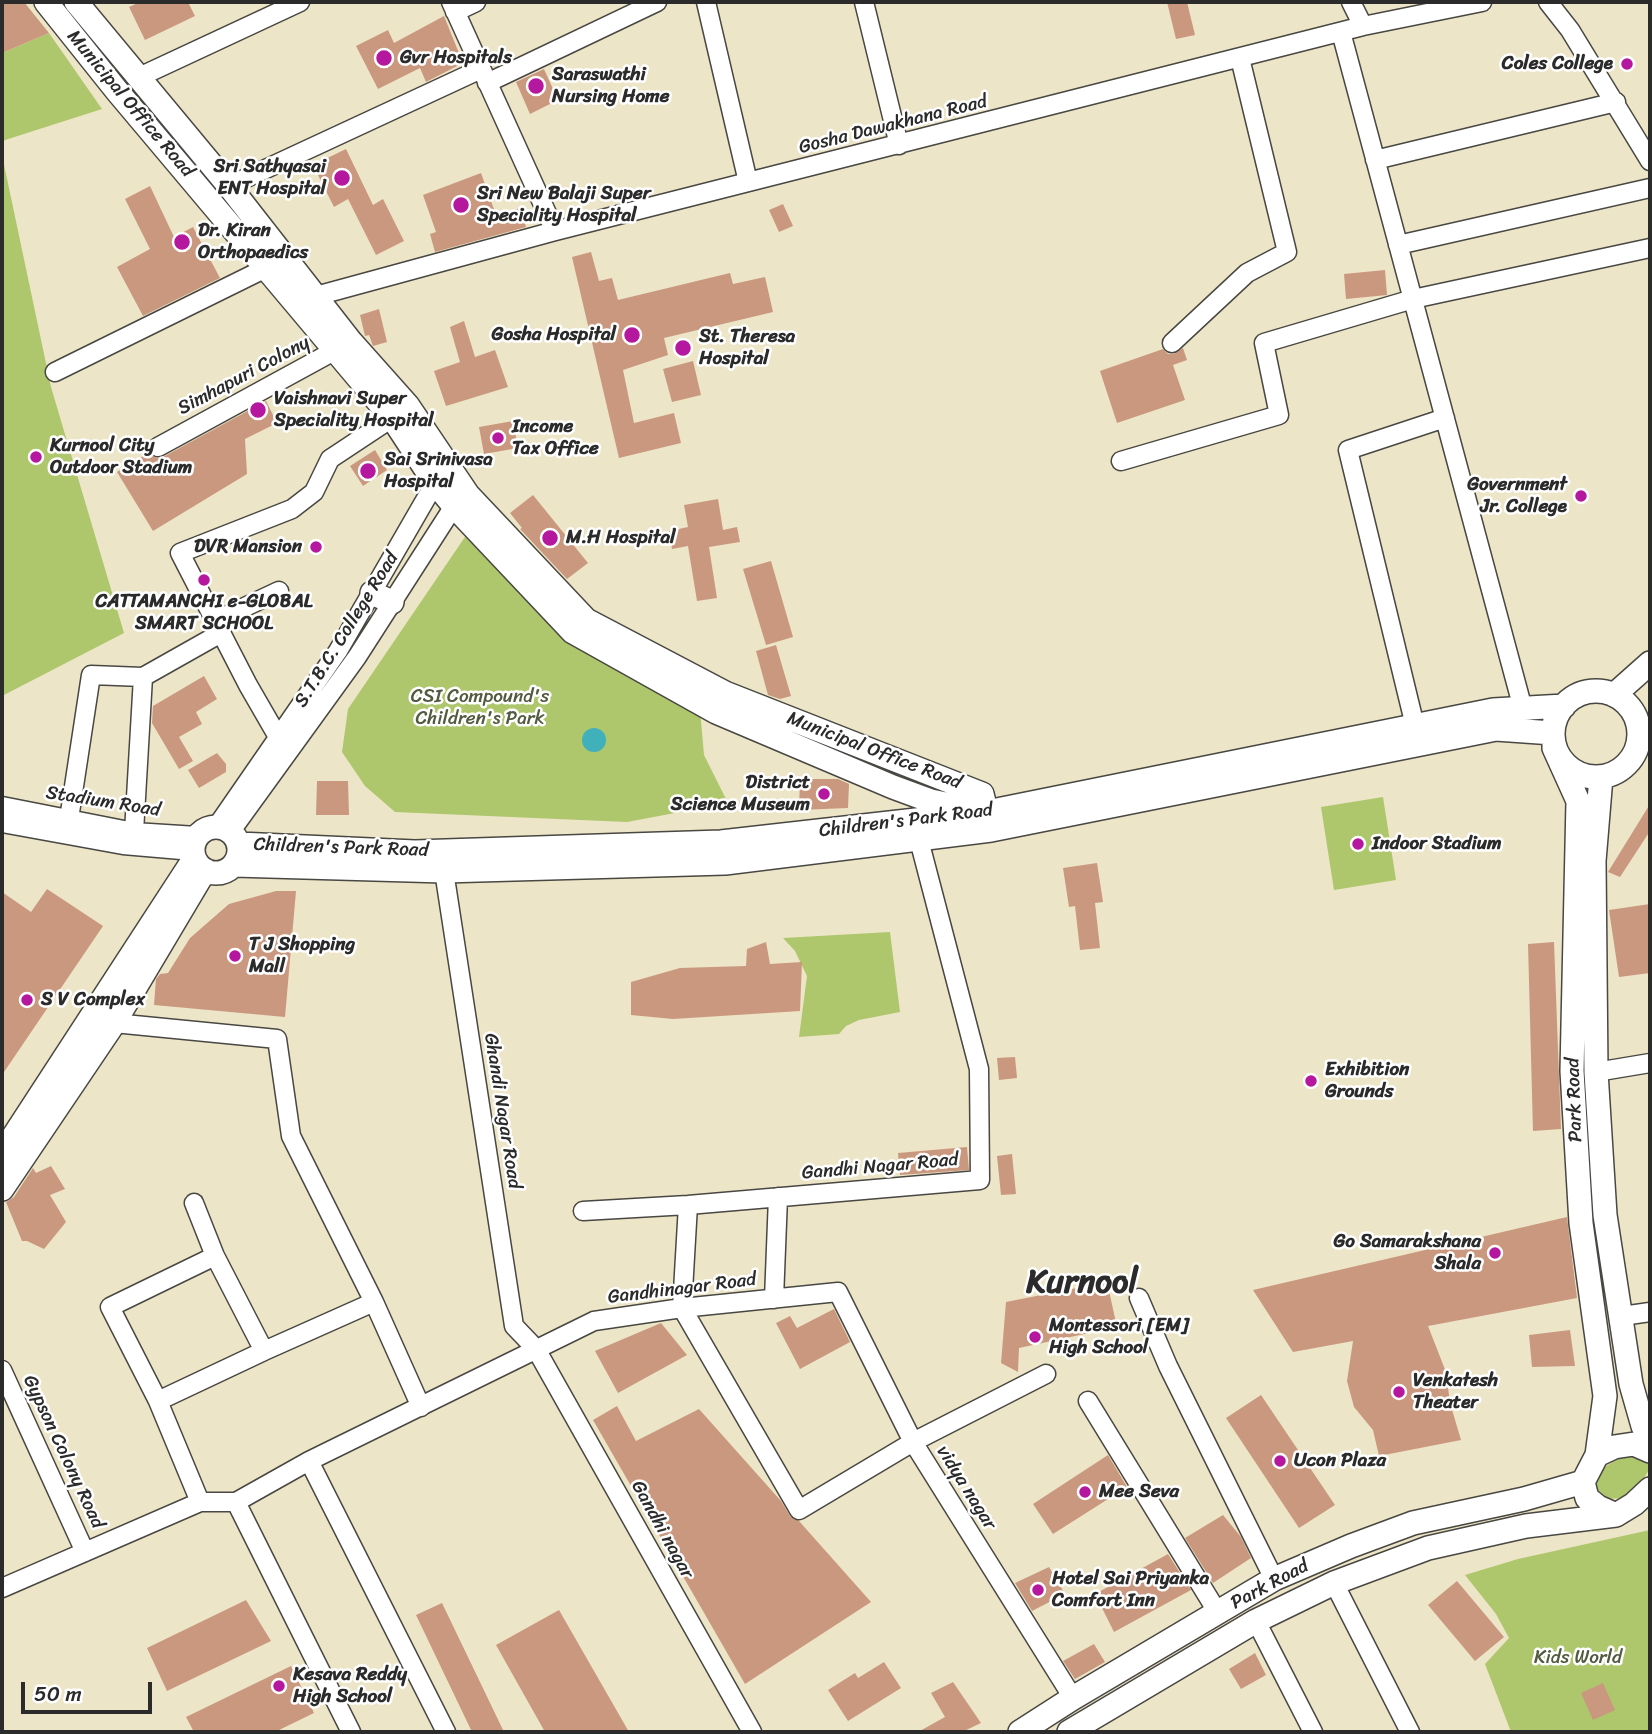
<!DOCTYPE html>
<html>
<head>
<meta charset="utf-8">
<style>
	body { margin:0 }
	#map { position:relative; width:1652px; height:1734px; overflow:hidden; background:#ede5c7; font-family:Sriracha,sans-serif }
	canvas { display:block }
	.frame { position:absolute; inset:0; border:4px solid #2b2b2b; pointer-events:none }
	.scale { position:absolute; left:21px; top:1682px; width:131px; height:32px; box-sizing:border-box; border:4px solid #2b2b2b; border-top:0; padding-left:9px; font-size:21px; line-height:24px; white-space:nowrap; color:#2b2b2b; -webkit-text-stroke:5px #fff; paint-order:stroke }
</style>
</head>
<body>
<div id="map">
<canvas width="1652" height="1734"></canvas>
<div class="frame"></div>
<div class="scale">50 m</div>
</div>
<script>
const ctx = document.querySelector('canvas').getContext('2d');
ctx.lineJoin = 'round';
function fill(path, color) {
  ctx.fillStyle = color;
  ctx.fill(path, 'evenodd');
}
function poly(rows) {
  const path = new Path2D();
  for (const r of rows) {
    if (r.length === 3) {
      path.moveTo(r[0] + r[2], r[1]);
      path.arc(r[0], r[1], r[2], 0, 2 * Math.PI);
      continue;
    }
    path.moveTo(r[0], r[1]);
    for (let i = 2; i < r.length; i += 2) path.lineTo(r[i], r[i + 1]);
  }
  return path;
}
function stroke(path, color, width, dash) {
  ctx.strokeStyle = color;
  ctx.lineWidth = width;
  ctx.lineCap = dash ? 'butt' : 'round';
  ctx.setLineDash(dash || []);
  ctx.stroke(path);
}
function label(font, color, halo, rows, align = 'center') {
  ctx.font = font + ' Sriracha,sans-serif';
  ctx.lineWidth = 5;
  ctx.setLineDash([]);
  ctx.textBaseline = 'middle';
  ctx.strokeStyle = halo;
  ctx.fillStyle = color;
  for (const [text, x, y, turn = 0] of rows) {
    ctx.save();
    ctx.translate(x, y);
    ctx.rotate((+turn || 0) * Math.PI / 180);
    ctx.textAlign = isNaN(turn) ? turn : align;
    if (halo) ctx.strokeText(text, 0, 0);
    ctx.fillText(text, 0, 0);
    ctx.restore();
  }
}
fill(poly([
	[49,33,102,109,2,141,2,53],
	[2,155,51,387,124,633,2,696],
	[467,534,558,633,700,710,704,755,728,803,627,822,395,812,365,786,342,752,348,709],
	[1383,797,1396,880,1334,890,1321,807],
	[890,932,900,1012,859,1020,846,1026,839,1034,799,1037,807,976,795,951,783,938],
	[1630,1452,1647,1460,1649,1470,1639,1486,1623,1498,1606,1499,1594,1490,1594,1480,1606,1466],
	[1650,1530,1650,1732,1511,1732,1485,1664,1509,1638,1496,1614,1465,1575,1518,1559]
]), '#aec76d');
fill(poly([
	[594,740,12]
]), '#40b0ba');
fill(poly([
	[2,2,24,2,49,33,2,53],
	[140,2,188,2,195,16,145,40,129,7],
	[1167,2,1187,2,1195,35,1176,39],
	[444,16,463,63,426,82,420,68,378,89,356,46,388,30,394,43],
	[544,69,558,100,530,114,516,82],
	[346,149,373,205,383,199,404,241,376,255,348,199,334,207,313,165],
	[481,173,496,215,521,208,526,227,435,252,430,234,436,232,423,195],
	[150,186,174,237,193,227,220,278,143,316,117,267,150,249,125,199],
	[783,204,793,226,779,232,769,210],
	[591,252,599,281,612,278,618,300,730,273,733,284,765,277,773,312,664,338,668,355,623,370,634,423,674,413,681,443,619,458,572,257],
	[1385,270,1387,295,1346,299,1344,274],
	[379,309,387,342,373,346,369,335,365,336,360,315],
	[464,321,475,357,495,350,508,387,446,406,434,371,460,362,450,327],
	[1183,348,1187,360,1173,365,1185,400,1117,423,1100,371,1163,349,1168,354,1174,354],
	[693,361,701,395,672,402,663,369],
	[266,401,277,423,245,439,247,474,153,531,117,472,148,453,157,458,163,457],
	[513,421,518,448,484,454,479,427],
	[375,450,387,470,363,486,350,466],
	[533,495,588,563,567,579,520,529,522,528,510,513],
	[718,499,723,530,737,527,740,542,709,547,717,598,697,601,688,546,672,549,669,531,688,527,684,505],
	[771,561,793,637,766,645,743,569],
	[776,645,791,696,780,699,768,695,756,651],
	[204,676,217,699,196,712,202,724,179,737,193,761,179,769,152,723,153,706],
	[217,753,226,764,226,772,199,788,188,770],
	[800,779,838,779,849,784,848,808,799,810],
	[317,781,348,781,349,815,316,815],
	[1650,804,1650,831,1620,877,1608,872],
	[1097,863,1103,902,1095,903,1100,948,1080,950,1075,906,1069,907,1063,868],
	[47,889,103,926,2,1075,2,892,31,912],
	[276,891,296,891,285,1017,154,1005,156,979,160,974,168,973,190,938,229,904],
	[1650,904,1650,973,1619,977,1609,910],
	[766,942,770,964,802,962,800,1011,673,1019,631,1015,631,982,680,968,746,966,747,949],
	[1554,942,1561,1129,1533,1131,1528,944],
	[1015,1057,1017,1078,999,1080,997,1058],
	[967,1147,969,1170,900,1175,898,1153],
	[1012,1154,1016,1194,1001,1195,997,1156],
	[51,1166,65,1189,50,1195,66,1222,44,1249,27,1241,22,1241,6,1202,14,1197,33,1168,36,1173],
	[1567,1217,1577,1298,1428,1326,1446,1372,1450,1403,1461,1440,1379,1456,1373,1430,1354,1407,1347,1381,1353,1341,1293,1352,1253,1290],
	[1107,1282,1117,1327,1019,1348,1018,1372,1001,1363,1006,1302],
	[834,1309,850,1342,800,1369,776,1323,790,1316,797,1328],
	[661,1323,687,1355,618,1393,595,1351],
	[1570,1330,1575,1366,1532,1367,1529,1335],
	[1261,1395,1335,1505,1299,1528,1226,1418],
	[617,1406,636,1441,699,1409,781,1501,790,1516,799,1521,871,1602,745,1684,593,1420],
	[1108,1455,1127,1487,1053,1534,1033,1504],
	[1223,1515,1241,1537,1251,1558,1213,1583,1185,1538],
	[1168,1554,1191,1590,1114,1632,1095,1594],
	[1049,1567,1065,1594,1032,1611,1015,1583],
	[1457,1581,1504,1637,1475,1661,1428,1605],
	[246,1600,271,1641,167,1691,147,1648],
	[442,1603,504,1732,472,1732,416,1615],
	[559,1610,629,1732,545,1732,496,1645],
	[1094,1644,1105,1662,1075,1679,1063,1661],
	[1255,1653,1266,1675,1241,1689,1229,1669],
	[884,1662,901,1688,848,1721,828,1690,855,1673,858,1678],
	[291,1666,314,1713,275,1732,194,1732,186,1717],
	[953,1682,981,1723,962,1732,918,1732,945,1717,931,1693],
	[1603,1683,1615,1710,1593,1720,1581,1693]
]), '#ca987f');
const minor = poly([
	[451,2,555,231],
	[706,2,748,182],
	[864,2,899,145],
	[1351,2,1363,26],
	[1548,2,1570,30,1650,161],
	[455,12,476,2],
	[1341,32,1523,709],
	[137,78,300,2],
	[487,83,657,2],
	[1375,160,1616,102],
	[229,186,481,69],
	[1398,245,1650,188],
	[316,296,555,231,1363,26,1482,2],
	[1172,343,1247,273,1287,252,1240,58],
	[55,372,266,268],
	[158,447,345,345],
	[1121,461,1279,415,1264,343,1413,299,1650,248],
	[215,621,279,591],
	[1415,726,1348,450,1445,418],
	[278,737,248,685,180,553,292,509,314,492,330,459,401,412],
	[2,806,134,832,197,836],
	[69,819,91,675,143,677],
	[2,823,123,845,193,851],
	[217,826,338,651,435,483,443,478],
	[231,831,357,657,454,506,463,500],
	[134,832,143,677,221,633],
	[444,871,514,1326,536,1349,752,1732],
	[114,1023,277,1039,291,1136,374,1302],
	[1596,1072,1650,1063],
	[194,1203,215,1256,264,1351,374,1302,421,1407],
	[688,1205,682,1308,799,1510,913,1442,1046,1374],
	[583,1211,688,1205,980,1180,979,1069,919,840],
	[1139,1298,1168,1366,1274,1579],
	[774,1299,778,1197],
	[1622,1316,1650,1312],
	[2,1370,85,1552],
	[158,1401,110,1307,215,1256],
	[1088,1401,1218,1613],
	[309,1461,446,1732],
	[200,1502,158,1401,264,1351],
	[236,1502,351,1732],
	[1334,1583,1410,1732],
	[2,1588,200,1502,236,1502,309,1461,594,1321,682,1308,838,1292,913,1442,1073,1698],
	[1256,1621,1313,1732]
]);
const major = poly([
	[46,2,117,91,393,419,435,483,454,506,573,632,716,712,893,787,931,801,964,808],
	[76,2,229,186,351,342,408,406,468,495,586,620,725,693,982,794,990,827],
	[372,593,392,602],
	[1596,734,43],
	[1614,695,1650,663],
	[1554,748,1578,801,1572,1071,1581,1223,1605,1396,1597,1455],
	[1601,777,1594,861,1596,1072,1605,1215,1631,1384,1643,1426,1650,1440],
	[216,850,23],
	[239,844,415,852,721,842,987,812,1493,710,1564,706],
	[234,865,444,871,725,863,991,830,1496,729,1553,733],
	[2,1154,194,859],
	[2,1189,114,1023,205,870],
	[1650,1451,1634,1444,1614,1447,1597,1455,1583,1482,1587,1498,1598,1507,1616,1515,1634,1504,1650,1489],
	[1020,1732,1073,1698,1274,1579,1351,1546,1413,1523,1524,1499,1583,1482],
	[1069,1732,1256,1621,1334,1583,1428,1548,1526,1526,1616,1515]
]);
stroke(minor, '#484742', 21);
stroke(major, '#484742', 26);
stroke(minor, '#fff', 18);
stroke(major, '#fff', 23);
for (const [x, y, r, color] of [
	[384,58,9,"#b5179e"],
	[1627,64,7,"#b5179e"],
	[536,86,9,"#b5179e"],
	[342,178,9,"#b5179e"],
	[461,205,9,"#b5179e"],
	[182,242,9,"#b5179e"],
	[632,335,9,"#b5179e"],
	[683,348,9,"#b5179e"],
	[258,410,9,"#b5179e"],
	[498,438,7,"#b5179e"],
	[36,457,7,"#b5179e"],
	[368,471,9,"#b5179e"],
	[1581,496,7,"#b5179e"],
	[550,538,9,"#b5179e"],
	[316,547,7,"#b5179e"],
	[204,580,7,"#b5179e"],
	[824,794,7,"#b5179e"],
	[1358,844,7,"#b5179e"],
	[235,956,7,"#b5179e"],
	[27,1000,7,"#b5179e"],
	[1311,1081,7,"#b5179e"],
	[1495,1253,7,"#b5179e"],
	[1035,1337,7,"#b5179e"],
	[1399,1392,7,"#b5179e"],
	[1280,1461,7,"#b5179e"],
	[1085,1492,7,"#b5179e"],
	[1038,1590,7,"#b5179e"],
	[279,1686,7,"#b5179e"]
]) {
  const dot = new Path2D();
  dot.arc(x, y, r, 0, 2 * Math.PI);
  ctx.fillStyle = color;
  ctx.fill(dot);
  stroke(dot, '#fff', 2.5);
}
label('bold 19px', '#2b2b2b', '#fff', [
	["Gvr Hospitals",400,58],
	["Coles College",1613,64,"right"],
	["Saraswathi",552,75],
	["Nursing Home",552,97],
	["Sri Sathyasai",326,167,"right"],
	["ENT Hospital",326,189,"right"],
	["Sri New Balaji Super",477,194],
	["Speciality Hospital",477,216],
	["Dr. Kiran",198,231],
	["Orthopaedics",198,253],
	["Gosha Hospital",616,335,"right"],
	["St. Theresa",699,337],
	["Hospital",699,359],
	["Vaishnavi Super",274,399],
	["Speciality Hospital",274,421],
	["Income",512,427],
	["Tax Office",512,449],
	["Kurnool City",50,446],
	["Outdoor Stadium",50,468],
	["Sai Srinivasa",384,460],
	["Hospital",384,482],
	["Government",1567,485,"right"],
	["Jr. College",1567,507,"right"],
	["M.H Hospital",566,538],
	["DVR Mansion",302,547,"right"],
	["CATTAMANCHI e-GLOBAL",204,602,"center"],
	["SMART SCHOOL",204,624,"center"],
	["District",810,783,"right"],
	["Science Museum",810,805,"right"],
	["Indoor Stadium",1372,844],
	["T J Shopping",249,945],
	["Mall",249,967],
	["S V Complex",41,1000],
	["Exhibition",1325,1070],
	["Grounds",1325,1092],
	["Go Samarakshana",1481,1242,"right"],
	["Shala",1481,1264,"right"],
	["Montessori [EM]",1049,1326],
	["High School",1049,1348],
	["Venkatesh",1413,1381],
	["Theater",1413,1403],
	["Ucon Plaza",1294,1461],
	["Mee Seva",1099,1492],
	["Hotel Sai Priyanka",1052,1579],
	["Comfort Inn",1052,1601],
	["Kesava Reddy",293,1675],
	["High School",293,1697]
], 'left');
label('19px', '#2b2b2b', '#fff', [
	["Municipal Office Road",130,104,50],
	["Gosha Dawakhana Road",893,125,-14],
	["Simhapuri Colony",244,376,-28],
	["S.T.B.C. College Road",347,630,-58],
	["Municipal Office Road",874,751,21],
	["Stadium Road",103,802,9],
	["Children's Park Road",906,821,-7],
	["Children's Park Road",341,848,2],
	["Park Road",1575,1100,-92],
	["Ghandi Nagar Road",502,1111,81],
	["Gandhi Nagar Road",880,1167,-5],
	["Gandhinagar Road",682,1289,-7],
	["Gypson Colony Road",63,1452,65],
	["vidya nagar",966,1488,58],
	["Gandhi nagar",662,1530,61],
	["Park Road",1270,1585,-28]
]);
label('19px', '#525a3f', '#fff', [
	["CSI Compound's",480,697],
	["Children's Park",480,719],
	["Kids World",1578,1658]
]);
label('bold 33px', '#2b2b2b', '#fff', [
	["Kurnool",1082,1284]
]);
</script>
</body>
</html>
